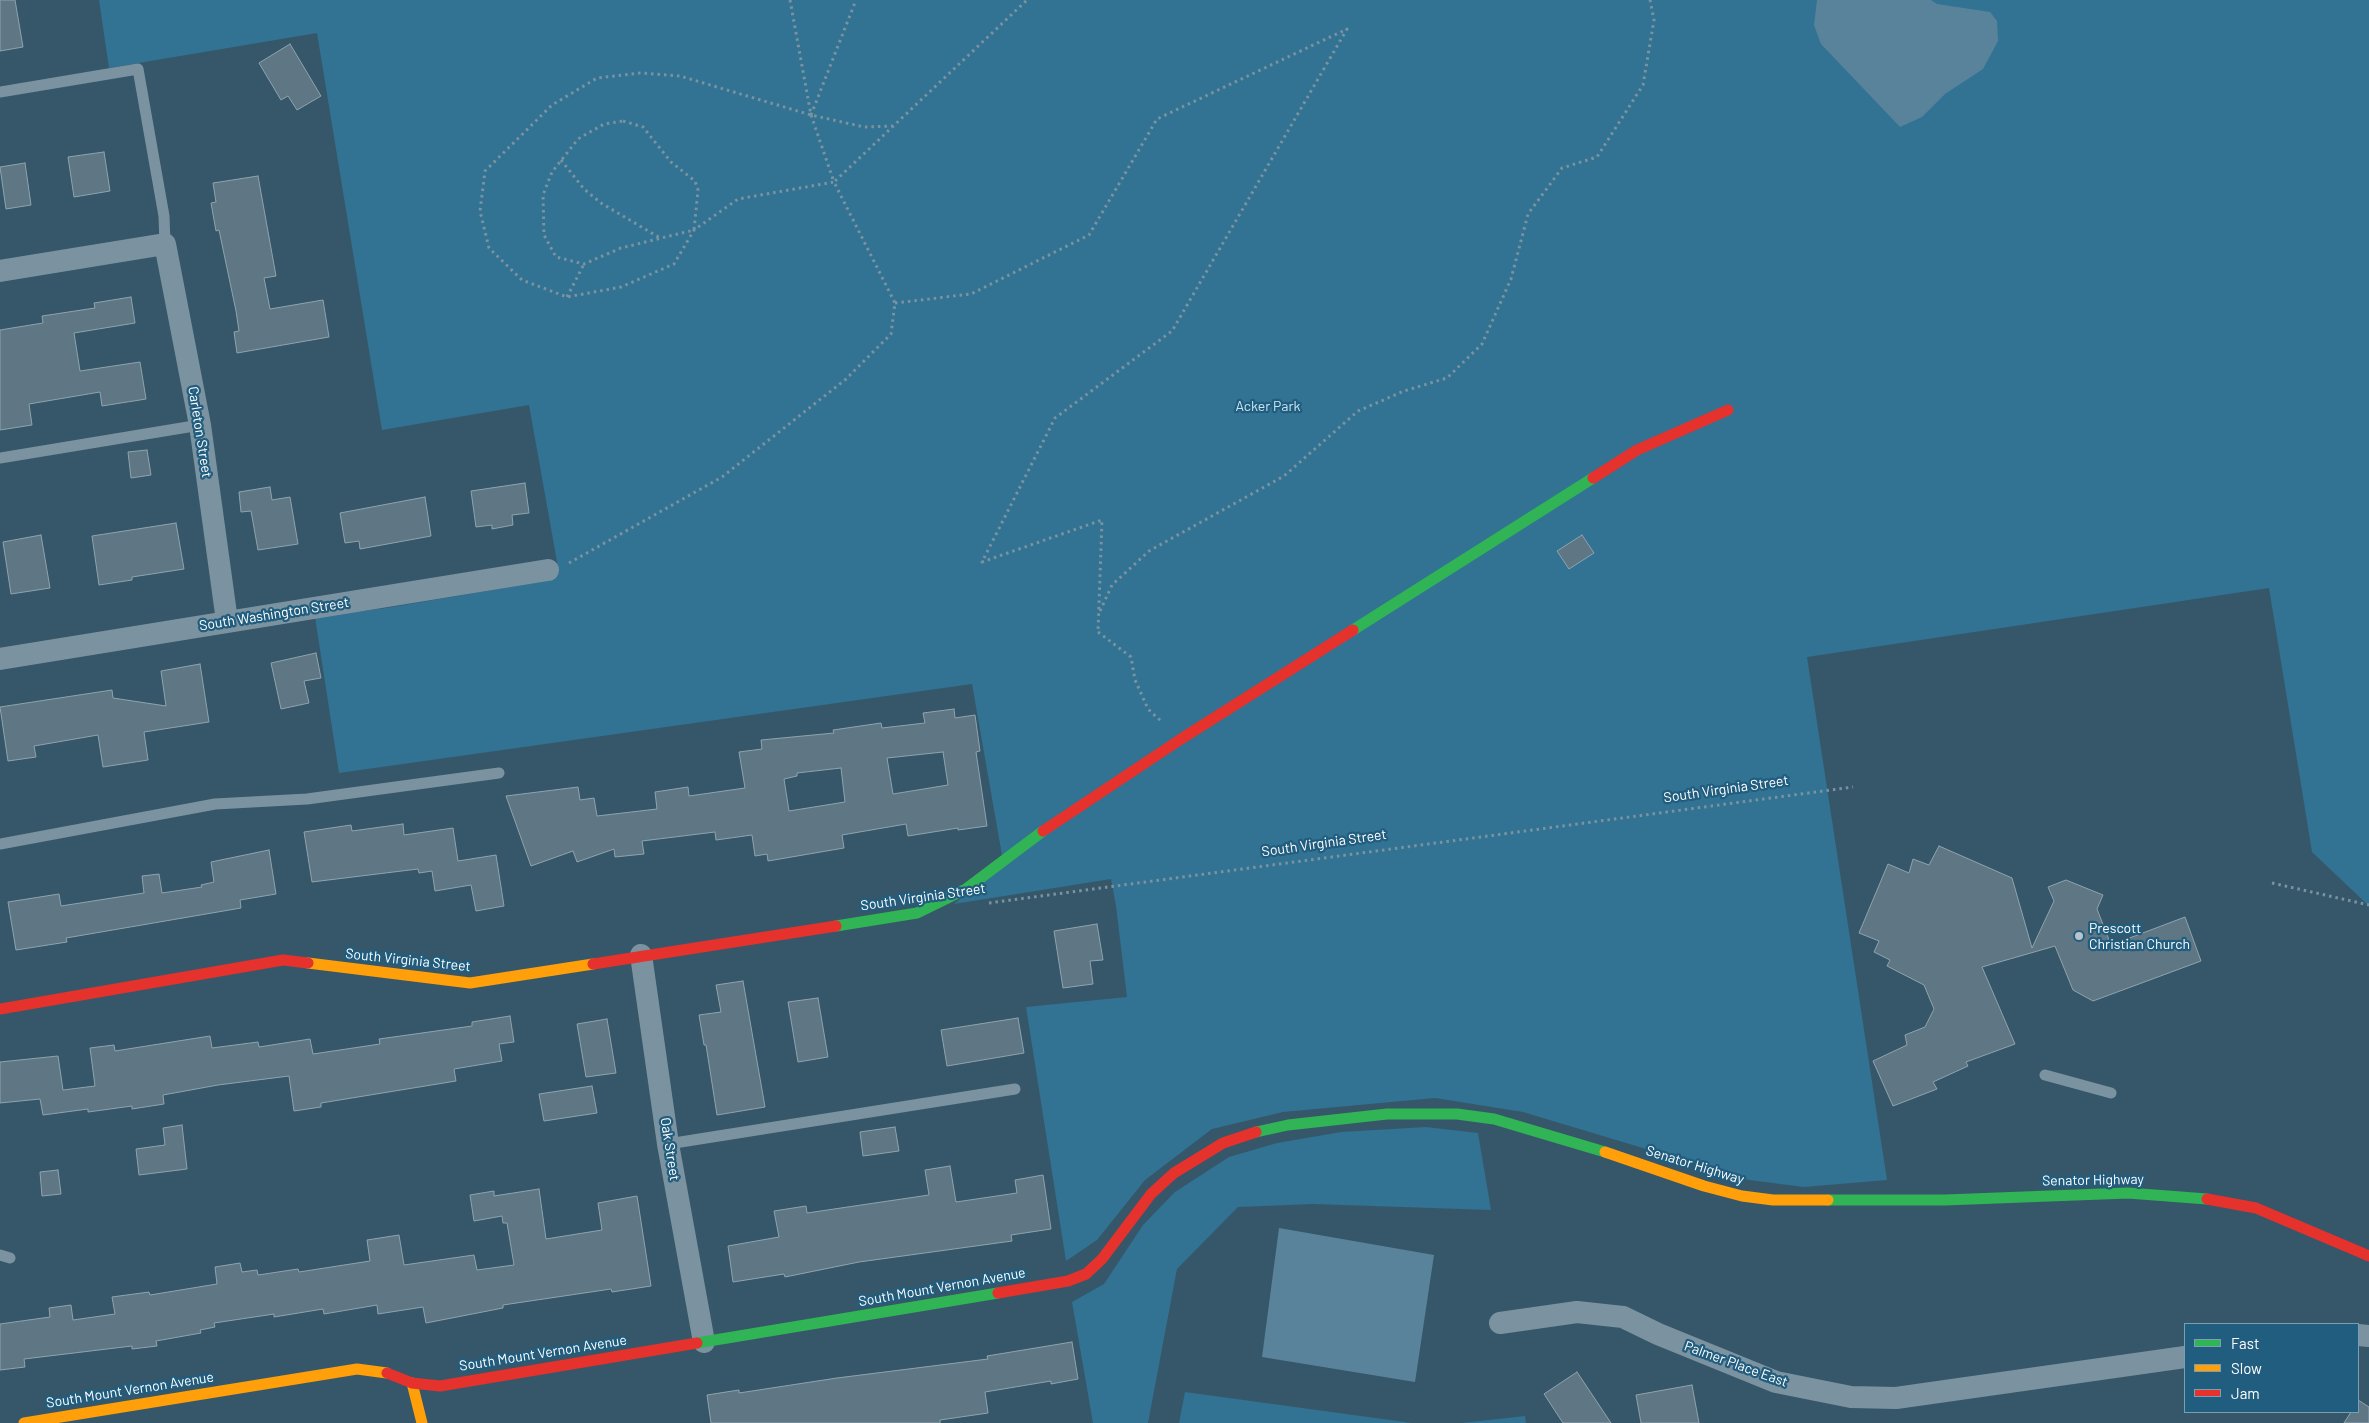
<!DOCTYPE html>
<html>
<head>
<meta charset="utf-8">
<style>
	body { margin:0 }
	#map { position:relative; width:2369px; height:1423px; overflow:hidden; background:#365769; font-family:Barlow,sans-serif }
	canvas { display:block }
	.legend { position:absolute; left:2184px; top:1323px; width:175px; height:90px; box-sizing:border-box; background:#215d7e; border:1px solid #7a9eb2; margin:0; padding:6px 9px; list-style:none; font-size:15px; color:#fff }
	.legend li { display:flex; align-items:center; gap:10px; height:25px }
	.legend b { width:25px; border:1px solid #7a9eb2 }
</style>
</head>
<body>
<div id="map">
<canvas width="2369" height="1423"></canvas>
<ul class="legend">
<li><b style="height:6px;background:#30b455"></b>Fast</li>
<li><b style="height:6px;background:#ff9f0a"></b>Slow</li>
<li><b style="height:6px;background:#e5322d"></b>Jam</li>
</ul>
</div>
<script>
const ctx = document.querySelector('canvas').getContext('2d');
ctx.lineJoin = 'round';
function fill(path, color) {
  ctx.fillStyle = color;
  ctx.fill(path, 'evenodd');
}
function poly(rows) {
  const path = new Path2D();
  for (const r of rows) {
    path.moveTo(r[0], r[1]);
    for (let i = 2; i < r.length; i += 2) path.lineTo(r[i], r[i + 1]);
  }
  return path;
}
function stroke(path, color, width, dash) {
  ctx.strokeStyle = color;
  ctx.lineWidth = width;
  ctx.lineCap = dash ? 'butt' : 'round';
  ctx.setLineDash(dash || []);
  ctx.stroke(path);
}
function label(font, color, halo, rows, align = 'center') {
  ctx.font = font + ' Barlow,sans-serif';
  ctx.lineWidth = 4.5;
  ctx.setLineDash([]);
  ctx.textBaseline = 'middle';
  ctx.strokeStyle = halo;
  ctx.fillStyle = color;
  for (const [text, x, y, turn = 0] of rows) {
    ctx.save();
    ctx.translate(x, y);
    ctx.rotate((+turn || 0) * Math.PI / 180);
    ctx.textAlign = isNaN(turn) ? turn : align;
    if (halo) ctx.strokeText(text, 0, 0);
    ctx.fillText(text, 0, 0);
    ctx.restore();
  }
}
fill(poly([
	[99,0,2369,0,2369,906,2312,852,2269,588,1807,657,1887,1180,1804,1187,1749,1180,1523,1112,1435,1098,1283,1112,1212,1129,1145,1180,1097,1240,1066,1261,1026,1007,1127,997,1116,906,1111,879,954,904,1003,861,972,684,339,773,315,617,386,608,552,580,559,573,529,405,382,430,317,33,109,68],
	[1426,1127,1478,1133,1491,1210,1313,1204,1238,1207,1177,1269,1148,1423,1093,1423,1072,1302,1104,1284,1143,1225,1175,1192,1229,1157,1277,1143,1341,1132],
	[1185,1392,1412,1423,1179,1423],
	[1525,1416,1526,1423,1462,1423]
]), '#327293');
fill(poly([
	[1817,0,1931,0,1937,4,1990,12,1997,21,1998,41,1983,69,1945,94,1922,117,1900,127,1821,44,1814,25],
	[1279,1228,1434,1255,1415,1382,1262,1357]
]), '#59839b');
const building = poly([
	[0,0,15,0,23,47,0,51,0,0],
	[290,44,321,96,297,110,288,96,281,100,259,63,290,44],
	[104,152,110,191,74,197,68,157,104,152],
	[25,163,31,205,6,209,0,167,25,163],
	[258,176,276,276,264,278,270,309,323,300,329,337,237,353,234,332,239,331,236,311,219,230,216,231,211,203,216,202,213,183,258,176],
	[131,297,135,323,74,333,80,371,140,362,146,399,102,406,100,392,29,404,32,425,0,430,0,330,43,323,42,316,95,308,94,303,131,297],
	[147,450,151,475,131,478,128,452,147,450],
	[525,483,529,513,512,515,513,525,492,529,492,525,476,527,471,491,525,483],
	[270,487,272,500,290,497,298,544,258,550,251,511,241,512,239,492,270,487],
	[425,497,431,536,360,549,359,541,345,543,340,513,425,497],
	[176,523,184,569,132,577,132,580,99,585,92,536,176,523],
	[41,535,50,588,11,594,3,542,41,535],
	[1582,535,1594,553,1569,569,1557,551,1582,535],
	[316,653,321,678,304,681,309,703,281,709,271,663,316,653],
	[200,664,209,722,144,732,148,760,103,767,98,735,34,746,36,757,8,761,0,707,112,690,113,698,166,706,161,671,200,664],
	[954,709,955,718,975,715,980,751,976,752,987,826,958,830,958,828,908,836,906,824,842,835,844,848,768,861,767,854,755,856,752,835,716,840,715,832,642,841,644,854,615,857,614,849,577,862,573,851,531,866,506,796,578,787,580,800,594,798,597,816,657,809,655,792,688,787,689,796,745,788,739,752,762,749,761,740,834,733,833,730,881,723,882,728,925,723,923,713,954,709],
	[943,752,948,785,893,794,887,758,943,752],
	[841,768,845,802,789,811,784,779,797,776,797,773,841,768],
	[403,824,404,835,453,828,458,861,496,855,504,906,476,911,471,885,435,891,432,871,419,873,418,869,312,882,304,832,351,825,352,831,403,824],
	[1939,846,2012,878,2032,948,2054,901,2048,887,2066,880,2103,895,2097,909,2111,945,2185,917,2201,961,2093,1001,2073,990,2055,946,1982,967,2015,1044,1966,1062,1968,1066,1933,1082,1937,1089,1893,1106,1873,1061,1907,1045,1905,1035,1925,1027,1934,1009,1924,985,1887,966,1890,960,1874,952,1879,941,1859,933,1888,864,1909,873,1913,859,1929,865,1939,846],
	[269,850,276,894,240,900,241,908,66,938,67,942,16,950,8,902,59,894,61,906,144,893,142,876,159,874,162,893,202,887,201,885,214,882,211,862,269,850],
	[1097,924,1103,960,1090,961,1093,984,1063,988,1054,931,1097,924],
	[743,981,765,1107,717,1115,706,1045,704,1045,699,1015,721,1012,716,985,743,981],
	[818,998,828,1057,798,1062,788,1002,818,998],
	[510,1016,514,1042,499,1044,502,1061,454,1069,456,1081,321,1103,321,1107,294,1111,289,1076,218,1085,163,1095,164,1104,132,1109,132,1106,88,1112,88,1109,43,1115,40,1099,0,1103,0,1062,58,1056,63,1090,95,1086,90,1048,114,1045,115,1051,210,1036,212,1048,258,1042,259,1047,310,1039,313,1054,380,1044,379,1039,472,1026,472,1022,510,1016],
	[1018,1018,1024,1053,947,1066,941,1030,1018,1018],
	[607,1019,616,1073,586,1077,577,1024,607,1019],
	[592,1086,597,1113,544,1121,539,1094,592,1086],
	[182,1125,187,1169,139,1175,136,1149,165,1145,163,1128,182,1125],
	[895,1127,899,1151,863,1156,860,1132,895,1127],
	[950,1166,956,1202,1017,1193,1015,1180,1043,1175,1051,1229,1011,1235,1012,1241,859,1262,785,1277,784,1274,733,1282,728,1246,779,1237,774,1211,806,1206,807,1213,929,1195,925,1170,950,1166],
	[58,1170,61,1194,42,1196,40,1172,58,1170],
	[539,1189,546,1239,602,1230,598,1203,637,1196,651,1286,612,1292,611,1289,503,1305,503,1308,426,1323,423,1307,378,1314,377,1305,324,1314,323,1309,274,1317,274,1314,214,1323,215,1327,200,1330,201,1333,156,1341,157,1346,132,1349,132,1346,24,1359,25,1367,0,1370,0,1324,50,1317,49,1308,71,1305,73,1320,115,1314,112,1297,149,1292,150,1295,217,1284,215,1267,240,1263,242,1272,257,1270,258,1275,298,1269,299,1272,370,1261,367,1240,399,1235,404,1265,474,1255,477,1270,514,1265,507,1223,503,1223,502,1216,474,1221,470,1195,494,1191,494,1196,539,1189],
	[1072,1342,1078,1379,1051,1384,1051,1381,985,1392,988,1413,940,1420,940,1423,711,1423,707,1395,739,1390,739,1393,837,1378,988,1359,987,1356,1072,1342],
	[1577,1372,1611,1423,1563,1423,1544,1394,1577,1372],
	[1692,1385,1699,1423,1641,1423,1636,1395,1692,1385],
	[2358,1400,2369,1407,2369,1423,2344,1423,2351,1412,2358,1412,2358,1400]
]);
fill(building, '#5f7785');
stroke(building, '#8fa3ae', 1);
stroke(poly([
	[790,0,811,115,834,182,738,199,694,230,674,264,621,287,567,297,522,280,489,248,480,211,485,171,552,105,597,78,640,73,680,76,811,115,864,127,893,126],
	[811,115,856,0],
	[623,121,643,127,671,162,695,181,698,190,694,230,621,248,584,264,556,257,544,235,543,195,552,172,578,139,604,124,623,121],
	[561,160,584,189,601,203,660,238],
	[567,297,584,264],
	[895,303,971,294,1089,235,1157,119,1347,29,1172,331,1055,418,982,562,1102,520,1098,632],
	[569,563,722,477,846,379,891,334,895,303,834,182,1027,0],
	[1100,611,1112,585,1149,551,1284,476,1358,411,1404,391,1447,378,1482,344,1511,279,1528,214,1562,168,1597,157,1643,85,1654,20,1650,0],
	[1098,632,1131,657,1135,680,1148,709,1162,722],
	[2272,883,2369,905],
	[989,903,1853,787]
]), '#7b93a0', 3, [2.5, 4]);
stroke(poly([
	[0,92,138,69,164,216,165,244],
	[0,458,200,425],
	[0,844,215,804,307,799,499,773],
	[2045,1075,2111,1093],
	[668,1144,1015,1089],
	[0,1255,10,1258]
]), '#7b93a0', 11);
stroke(poly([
	[0,271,165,244,200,425,227,621],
	[0,659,548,570],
	[641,955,668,1144,704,1342],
	[1500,1323,1577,1312,1623,1317,1658,1334,1776,1382,1851,1397,1896,1398,2185,1357],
	[2358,1335,2369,1336]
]), '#7b93a0', 22);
stroke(poly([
	[1353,630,1593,478],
	[836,926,917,913,966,889,1043,831],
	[1256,1132,1288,1125,1387,1114,1457,1114,1494,1119,1605,1152],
	[1828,1200,1945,1200,2128,1193,2207,1199],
	[697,1343,998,1293]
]), '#30b455', 11);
stroke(poly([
	[308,963,470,983,593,964],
	[1605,1152,1704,1186,1742,1196,1773,1200,1828,1200],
	[412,1383,422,1423],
	[24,1423,357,1369,387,1373]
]), '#ff9f0a', 11);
stroke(poly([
	[1593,478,1637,450,1728,410],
	[1043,831,1181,739,1353,630],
	[593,964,836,926],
	[0,1009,283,960,308,963],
	[2207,1199,2256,1208,2369,1256],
	[998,1293,1068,1281,1086,1274,1102,1259,1151,1194,1174,1173,1223,1143,1256,1132],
	[387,1373,412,1383,440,1386,697,1343]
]), '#e5322d', 11);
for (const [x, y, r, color] of [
	[2079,936,5,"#b9c4ca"]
]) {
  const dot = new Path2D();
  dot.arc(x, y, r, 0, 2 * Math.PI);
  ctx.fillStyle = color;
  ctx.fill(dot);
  stroke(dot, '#215d7e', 2);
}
label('14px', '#c9e6f5', '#215d7e', [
	["Acker Park",1268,406]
]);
label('14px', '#fff', '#215d7e', [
	["Carleton Street",200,432,81],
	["South Washington Street",274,614,-9],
	["South Virginia Street",1726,789,-8],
	["South Virginia Street",1324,843,-8],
	["South Virginia Street",923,897,-8],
	["South Virginia Street",408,960,6],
	["Oak Street",670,1149,81],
	["Senator Highway",1695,1165,17],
	["Senator Highway",2093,1180,-1],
	["South Mount Vernon Avenue",942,1287,-10],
	["South Mount Vernon Avenue",543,1353,-9],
	["Palmer Place East",1736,1364,20],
	["South Mount Vernon Avenue",130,1390,-9]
]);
label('14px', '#fff', '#215d7e', [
	["Prescott",2089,928],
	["Christian Church",2089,944]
], 'left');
</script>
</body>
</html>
